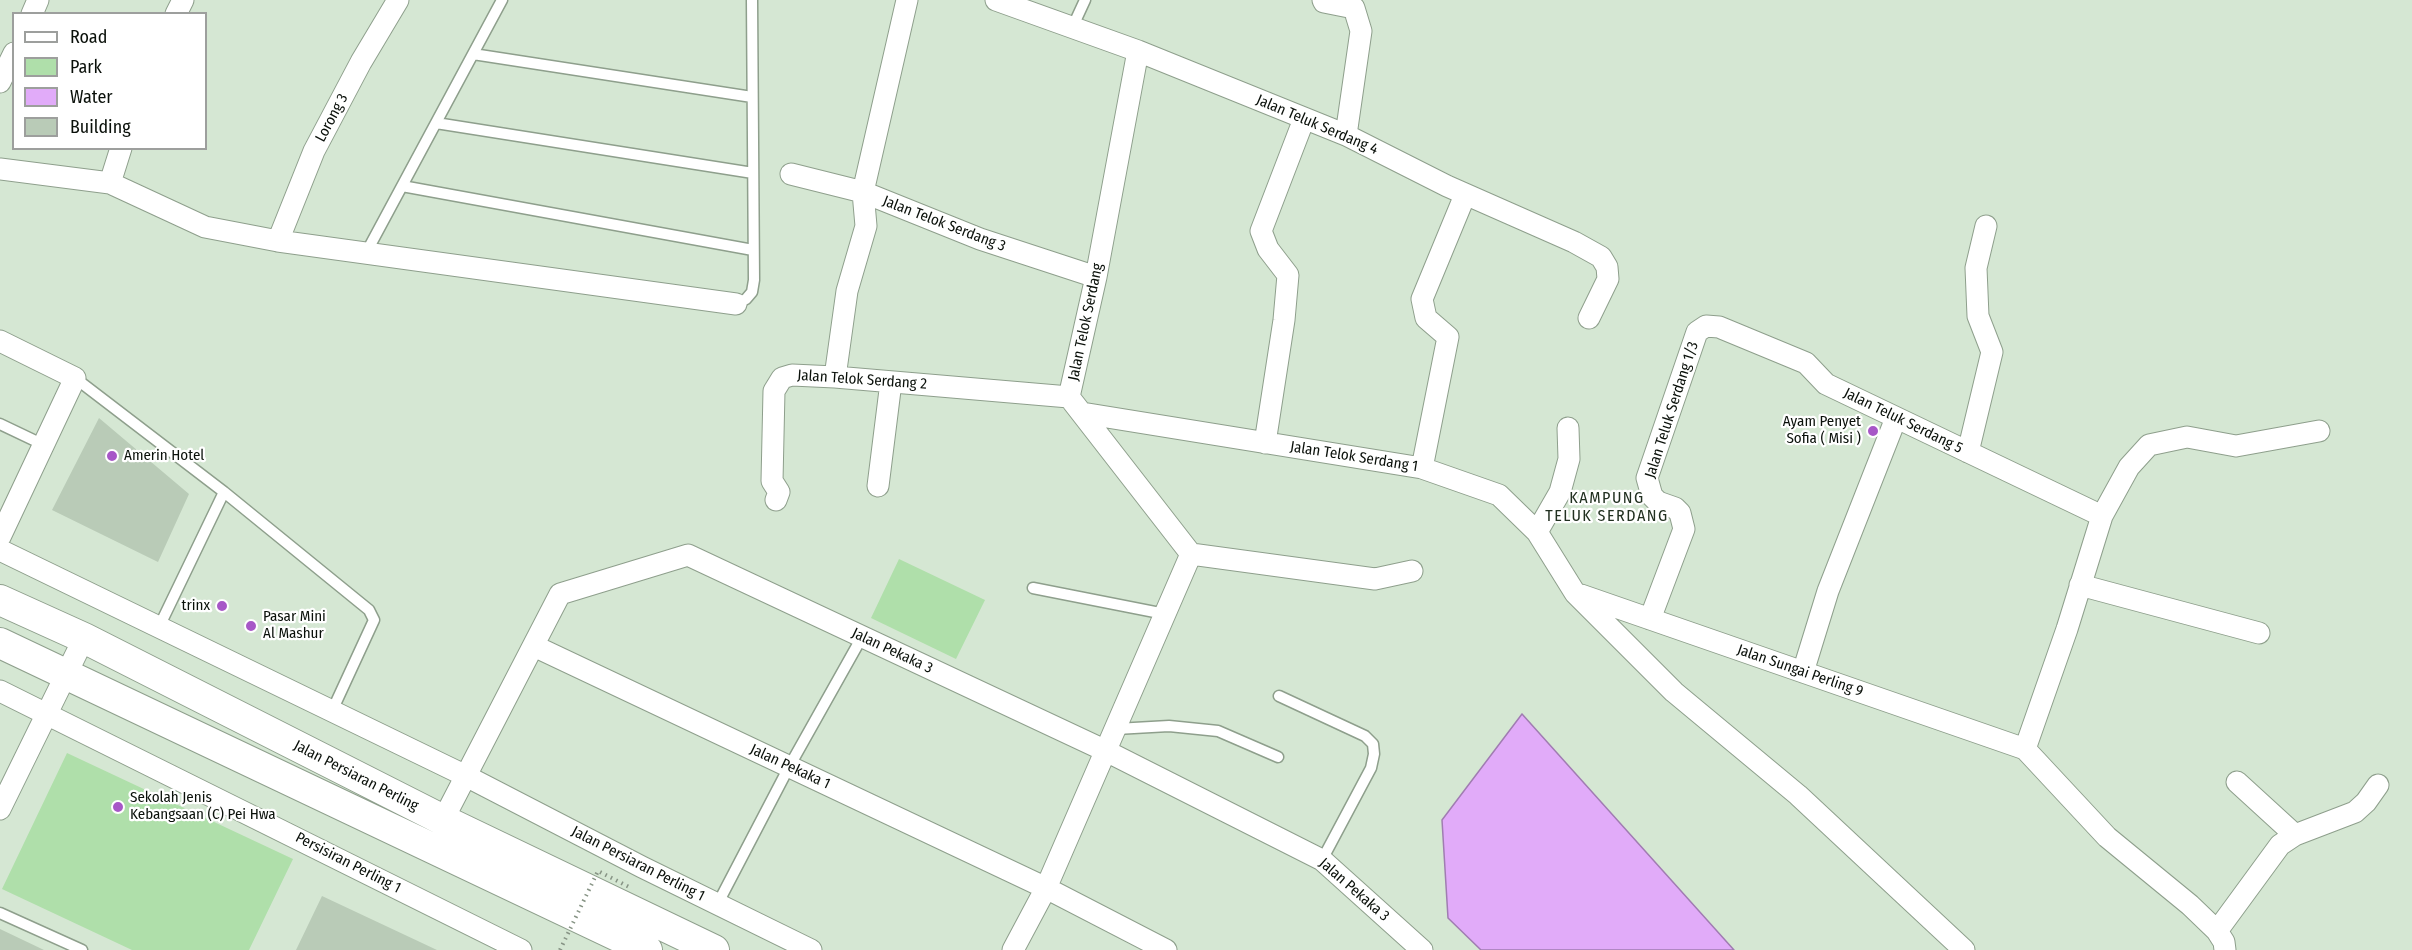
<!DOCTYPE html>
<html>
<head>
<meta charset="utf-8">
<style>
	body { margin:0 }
	#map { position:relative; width:2412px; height:950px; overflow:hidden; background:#d5e7d3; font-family:"Fira Sans Condensed",sans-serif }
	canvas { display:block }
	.legend { position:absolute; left:12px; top:12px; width:195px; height:138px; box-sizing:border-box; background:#fff; border:2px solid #9d9f9d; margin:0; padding:8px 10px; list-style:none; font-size:18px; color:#0a100a }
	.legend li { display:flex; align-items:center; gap:12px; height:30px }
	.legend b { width:30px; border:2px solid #9d9f9d }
</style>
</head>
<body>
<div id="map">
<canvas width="2412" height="950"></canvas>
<ul class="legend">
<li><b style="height:8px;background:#fff"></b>Road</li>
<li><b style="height:16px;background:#afdfaa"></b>Park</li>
<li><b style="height:16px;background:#e1abf9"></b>Water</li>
<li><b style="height:16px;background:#b9cbb7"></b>Building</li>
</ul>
</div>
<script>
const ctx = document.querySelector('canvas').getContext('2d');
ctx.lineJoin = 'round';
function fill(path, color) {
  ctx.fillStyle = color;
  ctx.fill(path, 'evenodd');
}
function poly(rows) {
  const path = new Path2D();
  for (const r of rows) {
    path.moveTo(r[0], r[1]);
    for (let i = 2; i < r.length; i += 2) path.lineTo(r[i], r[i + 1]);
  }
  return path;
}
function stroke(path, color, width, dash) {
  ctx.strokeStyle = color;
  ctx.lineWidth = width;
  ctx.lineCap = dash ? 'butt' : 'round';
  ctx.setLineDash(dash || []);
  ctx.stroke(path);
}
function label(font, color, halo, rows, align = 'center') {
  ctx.font = font + ' "Fira Sans Condensed",sans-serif';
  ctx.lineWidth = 4.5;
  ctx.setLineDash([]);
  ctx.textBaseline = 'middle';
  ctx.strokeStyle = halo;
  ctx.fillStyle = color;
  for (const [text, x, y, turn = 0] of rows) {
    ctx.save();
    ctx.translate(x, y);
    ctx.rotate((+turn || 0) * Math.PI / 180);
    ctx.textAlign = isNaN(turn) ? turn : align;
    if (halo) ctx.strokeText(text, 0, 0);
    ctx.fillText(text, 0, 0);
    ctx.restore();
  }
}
fill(poly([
	[899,559,985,600,956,659,871,618],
	[67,753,293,859,249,950,132,950,2,889]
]), '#afdfaa');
const water = poly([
	[1522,714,1734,950,1481,950,1448,918,1442,820,1522,714]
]);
fill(water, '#e1abf9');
stroke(water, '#a07cb1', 1.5);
fill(poly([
	[99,418,189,494,158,562,52,510],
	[322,896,437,950,296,950],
	[0,929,44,950,0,950]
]), '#b9cbb7');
const lane = poly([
	[1073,26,1085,0],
	[473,54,752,97],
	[436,123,753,173],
	[402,186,753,250],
	[366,253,502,0],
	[736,304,746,299,752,292,754,280,752,0],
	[75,378,224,492,159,627],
	[0,424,44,445],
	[224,492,369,610,374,620,332,711],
	[1033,588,1165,614],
	[1279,696,1365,736,1373,744,1374,754,1371,768,1322,860],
	[1116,729,1169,726,1218,731,1278,757],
	[717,905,789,767,862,637],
	[0,913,82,950]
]);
const street = poly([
	[996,0,1138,51,1346,135,1447,186,1574,242,1601,257,1607,267,1608,279,1589,318],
	[1323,0,1324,2,1354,8,1361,31,1346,135],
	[32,14,38,0],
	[176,14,183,0],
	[1138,51,1096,277,1069,397,1191,554],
	[0,82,14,53],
	[0,169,110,183,205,227,278,241,736,304],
	[791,174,863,192,980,239,1096,277],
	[110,183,121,148],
	[278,241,314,151,361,62,398,0],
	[0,341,75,378,0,537],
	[835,377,847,291,866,226,863,192,907,0],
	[1082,413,1422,468,1499,495,1537,532,1575,593,1674,692,1798,795,1964,950],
	[1265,443,1284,320,1288,275,1268,249,1261,231,1304,119],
	[1968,452,1992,352,1978,316,1976,268,1986,226],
	[1422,468,1448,337,1426,318,1422,299,1465,195],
	[878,486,891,382],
	[776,500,779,492,772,481,774,391,782,378,792,375,835,377,1069,397],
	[1537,532,1560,492,1569,459,1568,428],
	[0,550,466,776,642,867,811,950],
	[1191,554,1375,579,1412,571],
	[2080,585,2259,633],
	[1581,595,2025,749,2107,837,2190,905,2217,931,2224,942,2225,950],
	[1650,619,1684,529,1680,513,1675,508,1658,502,1652,496,1647,478,1697,332,1706,326,1719,327,1806,363,1826,384,2102,516],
	[534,646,1046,888,1166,950],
	[1803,672,1828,591,1896,418],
	[0,691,521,950],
	[2025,749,2067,629,2102,516,2129,467,2149,445,2187,437,2236,446,2319,431],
	[2237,782,2295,835],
	[0,809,84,638],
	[443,820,560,594,688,555,1106,751,1322,860,1422,950],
	[2217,931,2280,845,2295,835,2355,812,2366,802,2378,785],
	[1013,950,1046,888,1191,554]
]);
const secondary = poly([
	[0,600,84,638,443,820,714,950],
	[0,643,647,950]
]);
stroke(lane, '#8e9f8c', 13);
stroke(street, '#8e9f8c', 23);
stroke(secondary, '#8e9f8c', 32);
stroke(lane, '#fff', 10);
stroke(street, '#fff', 21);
stroke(secondary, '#fff', 30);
stroke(poly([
	[560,950,598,871,631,888]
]), '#879485', 4, [1.5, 4.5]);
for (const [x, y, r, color] of [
	[1873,431,6,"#a757c7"],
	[112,456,6,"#a757c7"],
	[222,606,6,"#a757c7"],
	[251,626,6,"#a757c7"],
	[118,807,6,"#a757c7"]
]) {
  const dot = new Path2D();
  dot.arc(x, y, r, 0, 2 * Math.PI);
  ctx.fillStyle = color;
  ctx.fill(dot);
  stroke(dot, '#fff', 2);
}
label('15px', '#0a100a', '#fff', [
	["Lorong 3",332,118,-62],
	["Jalan Teluk Serdang 4",1317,125,23],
	["Jalan Telok Serdang 3",944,224,21],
	["Jalan Telok Serdang",1086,322,-78],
	["Jalan Telok Serdang 2",862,380,4],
	["Jalan Teluk Serdang 1/3",1672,410,-72],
	["Jalan Teluk Serdang 5",1903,421,26],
	["Jalan Telok Serdang 1",1354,457,9],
	["Jalan Pekaka 3",892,651,25],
	["Jalan Sungai Perling 9",1800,671,19],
	["Jalan Pekaka 1",790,767,25],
	["Jalan Persiaran Perling",356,776,27],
	["Persisiran Perling 1",348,863,27],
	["Jalan Persiaran Perling 1",638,864,27],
	["Jalan Pekaka 3",1354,890,41]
]);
label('15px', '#0a100a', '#fff', [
	["Ayam Penyet",1861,422,"right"],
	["Sofia ( Misi )",1861,439,"right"],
	["Amerin Hotel",124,456],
	["trinx",210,606,"right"],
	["Pasar Mini",263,617],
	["Al Mashur",263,634],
	["Sekolah Jenis",130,798],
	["Kebangsaan (C) Pei Hwa",130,815]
], 'left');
ctx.letterSpacing = '1.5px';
label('16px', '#213020', '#fff', [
	["KAMPUNG",1607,499],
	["TELUK SERDANG",1607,517]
]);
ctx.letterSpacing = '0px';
</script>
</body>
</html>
